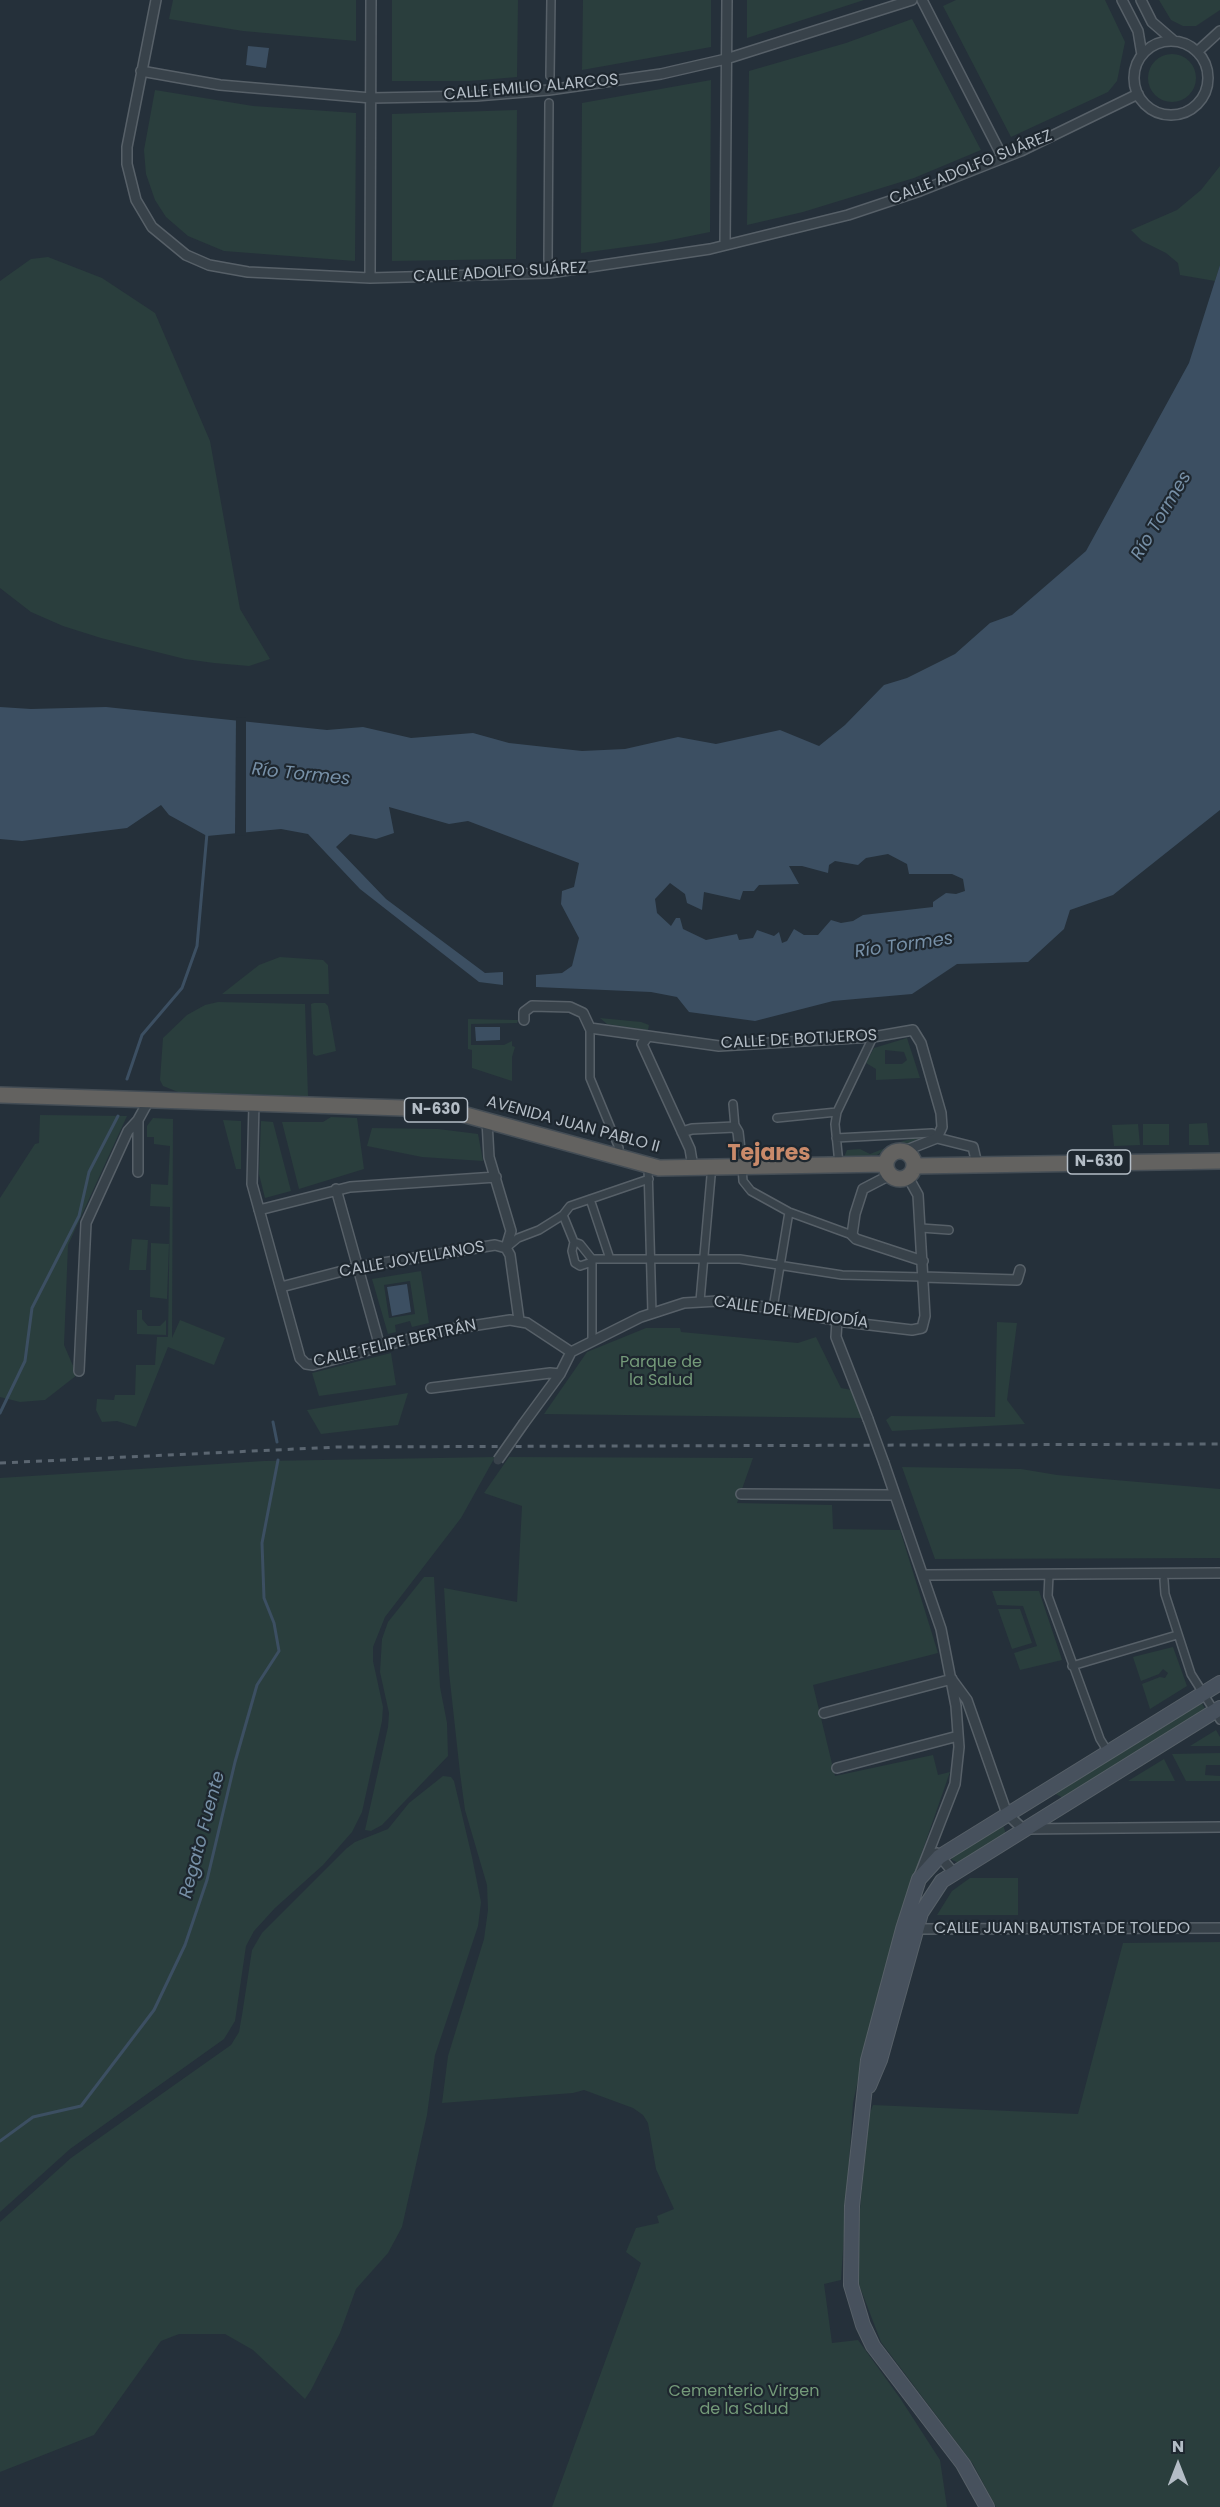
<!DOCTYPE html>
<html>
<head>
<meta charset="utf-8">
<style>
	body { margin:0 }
	#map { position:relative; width:1220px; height:2507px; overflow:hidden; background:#25303a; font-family:Poppins,sans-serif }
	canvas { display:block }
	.north { position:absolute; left:1148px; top:2435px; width:60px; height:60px; -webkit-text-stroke:4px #1e272f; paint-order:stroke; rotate:0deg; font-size:16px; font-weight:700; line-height:24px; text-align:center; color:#b4bdc6 }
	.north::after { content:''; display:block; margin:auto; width:21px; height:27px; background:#b4bdc6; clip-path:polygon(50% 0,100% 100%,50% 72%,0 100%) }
</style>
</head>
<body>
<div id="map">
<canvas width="1220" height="2507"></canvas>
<div class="north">N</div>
</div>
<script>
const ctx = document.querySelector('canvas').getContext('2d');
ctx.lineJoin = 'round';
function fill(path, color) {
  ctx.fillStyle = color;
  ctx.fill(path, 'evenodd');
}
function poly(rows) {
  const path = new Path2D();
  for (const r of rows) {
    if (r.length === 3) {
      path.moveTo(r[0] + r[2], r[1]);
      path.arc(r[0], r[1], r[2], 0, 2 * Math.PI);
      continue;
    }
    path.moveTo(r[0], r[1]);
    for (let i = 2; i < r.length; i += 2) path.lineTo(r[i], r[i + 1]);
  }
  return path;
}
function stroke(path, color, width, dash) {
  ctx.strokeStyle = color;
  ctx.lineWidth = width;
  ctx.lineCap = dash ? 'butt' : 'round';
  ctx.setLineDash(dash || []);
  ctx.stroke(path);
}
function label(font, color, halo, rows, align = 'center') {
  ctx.font = font + ' Poppins,sans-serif';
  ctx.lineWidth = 4.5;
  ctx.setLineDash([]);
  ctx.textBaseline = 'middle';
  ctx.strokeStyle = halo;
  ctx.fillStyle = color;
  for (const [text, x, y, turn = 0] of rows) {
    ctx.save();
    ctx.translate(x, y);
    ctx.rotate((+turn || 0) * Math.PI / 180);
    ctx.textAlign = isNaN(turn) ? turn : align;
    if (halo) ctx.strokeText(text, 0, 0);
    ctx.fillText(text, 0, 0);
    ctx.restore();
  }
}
fill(poly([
	[173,0,356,0,356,41,243,31,169,19],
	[392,0,518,0,517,77,469,81,392,81],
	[583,0,711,0,711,47,582,70],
	[747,0,864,0,747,38],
	[956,0,1105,0,1125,42,1117,81,1108,92,1011,137,943,6],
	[1159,0,1220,0,1220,10,1196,26,1183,26,1171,20],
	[912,19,981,150,914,178,803,212,747,225,749,71,846,43],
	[1172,78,24],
	[711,80,710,232,656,243,581,253,582,103],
	[155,90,253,106,356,113,355,261,224,251,188,236,166,217,155,200,146,174,144,150],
	[517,110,516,259,392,261,392,114],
	[1220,166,1220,265,1215,281,1180,275,1178,263,1166,253,1142,241,1131,230,1177,210,1201,190],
	[48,257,102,278,155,313,210,441,240,609,270,659,249,666,214,663,185,659,101,638,63,626,31,612,0,588,0,281,31,259],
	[280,957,323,960,328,965,329,994,222,994,259,965],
	[218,1002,305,1004,308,1096,178,1092,163,1086,160,1080,163,1038,187,1015,205,1005],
	[314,1003,325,1003,328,1006,336,1051,316,1056,313,1054,311,1004],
	[600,1018,641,1022,649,1025,648,1030,607,1024],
	[468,1019,518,1020,517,1023,471,1024,471,1045,504,1045,512,1041,512,1046,515,1047,512,1057,512,1081,472,1068,472,1050,468,1049],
	[907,1038,920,1078,876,1080,876,1069,866,1063,874,1048],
	[885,1050,904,1052,907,1060,902,1064,885,1064],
	[40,1115,127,1116,68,1245,64,1345,77,1375,45,1400,20,1402,0,1397,0,1198,35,1144,39,1143],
	[331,1117,357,1118,364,1169,299,1189,282,1122,323,1122],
	[153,1118,173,1119,172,1338,180,1320,225,1338,214,1365,168,1347,136,1427,117,1421,102,1422,96,1410,97,1399,114,1400,115,1395,135,1395,136,1365,155,1365,157,1337,168,1337,170,1207,150,1206,151,1184,168,1185,170,1146,154,1144,154,1137,147,1137,147,1126],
	[223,1120,241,1121,241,1169,236,1169],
	[261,1121,273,1122,291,1191,265,1198,259,1174],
	[1207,1123,1209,1145,1189,1145,1189,1124],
	[1138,1124,1140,1145,1114,1146,1112,1125],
	[1143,1124,1169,1124,1169,1145,1143,1145],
	[372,1128,438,1129,478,1134,483,1161,422,1157,367,1146],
	[922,1137,907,1144,894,1144,877,1155,844,1157,847,1150,860,1149,870,1154,903,1141],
	[132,1239,148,1240,146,1270,129,1270],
	[151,1243,169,1244,167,1299,150,1297],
	[421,1271,429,1323,412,1327,410,1321,395,1325,396,1332,388,1334,372,1279],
	[410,1281,415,1314,389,1318,384,1285],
	[137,1310,142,1310,142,1319,148,1326,160,1326,166,1320,166,1335,137,1334],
	[997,1322,1017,1323,1007,1400,1025,1424,892,1431,886,1420,891,1416,995,1417],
	[646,1328,680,1328,681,1332,798,1343,816,1337,841,1388,852,1390,862,1418,544,1414,587,1352],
	[391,1353,396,1385,319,1396,312,1373],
	[408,1393,398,1425,321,1434,307,1410],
	[495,1457,461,1518,385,1617,373,1647,373,1661,383,1707,382,1721,362,1812,352,1832,323,1865,275,1908,254,1931,246,1946,235,2021,224,2039,70,2149,0,2212,0,1478,264,1461],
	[509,1457,753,1458,737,1503,832,1505,833,1529,900,1530,938,1653,813,1685,835,1776,933,1755,938,1775,950,1772,920,1858,866,2043,853,2103,841,2280,824,2284,832,2343,858,2340,900,2398,940,2460,947,2507,552,2507,641,2263,626,2252,636,2228,659,2223,657,2216,674,2209,656,2169,648,2123,643,2115,633,2108,584,2090,573,2093,442,2103,448,2056,484,1939,488,1910,487,1885,465,1810,460,1773,449,1672,444,1588,517,1602,522,1506,484,1493],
	[902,1467,1021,1469,1057,1475,1220,1489,1220,1558,935,1559],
	[424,1577,434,1577,440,1687,447,1723,448,1756,382,1825,371,1831,365,1830,388,1727,389,1713,380,1672,382,1639,388,1622],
	[992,1591,1039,1591,1062,1660,1020,1670,1014,1653,1037,1646,1023,1606,997,1605],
	[998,1609,1020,1609,1032,1643,1012,1649],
	[1173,1647,1187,1686,1150,1709,1142,1684,1160,1677,1165,1678,1168,1673,1163,1669,1159,1674,1141,1681,1133,1657],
	[1200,1700,1207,1712,1065,1799,1050,1791],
	[1216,1730,1220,1737,1220,1746,1190,1746],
	[1220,1753,1220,1765,1206,1765,1205,1775,1220,1776,1220,1781,1186,1781,1172,1754],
	[1164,1759,1175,1781,1128,1781],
	[443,1776,451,1777,454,1781,472,1857,481,1902,478,1926,435,2055,427,2115,402,2227,388,2253,356,2289,340,2333,311,2390,305,2399,253,2350,225,2334,179,2334,161,2341,94,2435,0,2472,0,2222,71,2158,231,2045,239,2032,242,2015,252,1950,262,1933,347,1848,355,1842,388,1829,409,1803],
	[1003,1825,1006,1834,959,1863,952,1860,951,1854],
	[970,1878,1018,1878,1018,1915,937,1915,952,1891],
	[1220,1942,1220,2507,996,2507,973,2464,881,2342,858,2282,856,2251,869,2115,873,2105,1078,2114,1123,1943]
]), '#2a3e3d');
fill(poly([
	[248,46,269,48,266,68,246,65],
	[1220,265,1220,810,1113,895,1070,910,1064,929,1028,962,957,964,912,994,833,1001,755,1021,689,1012,677,997,651,992,536,987,536,975,562,973,572,966,579,938,561,904,562,891,574,887,579,863,468,821,449,824,389,807,394,833,376,839,350,834,336,847,386,899,485,973,503,972,503,985,479,982,360,889,308,834,281,829,207,836,169,815,161,805,127,828,22,841,0,839,0,707,31,709,106,707,327,730,363,727,411,738,473,733,509,743,582,751,625,749,678,737,716,744,780,730,819,746,845,725,884,685,907,678,955,654,990,623,1012,615,1086,551,1189,363],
	[888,854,907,864,909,874,952,874,963,879,965,891,956,894,946,893,933,902,933,907,863,915,853,921,841,923,831,920,818,935,804,935,794,929,787,941,782,943,779,932,774,936,757,930,753,938,739,940,737,934,706,940,683,929,680,918,676,918,671,926,657,913,655,899,670,883,685,894,687,903,702,910,704,892,740,900,743,891,754,891,759,885,799,884,789,866,802,866,828,873,829,865,835,861,858,865,866,858],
	[475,1027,500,1027,500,1040,476,1041],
	[407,1284,411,1312,392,1316,387,1287]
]), '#3c4f62');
fill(poly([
	[236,717,246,718,246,835,235,836]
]), '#25303a');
stroke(poly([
	[127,1079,142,1035,182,988,197,946,207,833],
	[0,1413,25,1361,32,1308,79,1216,89,1172,118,1116],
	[273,1422,277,1442],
	[0,2141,33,2117,81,2106,154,2010,185,1945,207,1880,235,1762,257,1685,279,1651,274,1623,264,1598,262,1543,278,1460]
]), '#3c4f62', 3);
const pedestrian = poly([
	[550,76,551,0],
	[548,260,549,103],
	[590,1028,590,1078,619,1148,618,1156],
	[733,1104,735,1127],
	[777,1118,837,1112],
	[836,1138,932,1133],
	[839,1164,835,1124,837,1112,873,1037],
	[648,1166,652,1313],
	[742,1167,743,1181,751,1191,789,1212,852,1235],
	[590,1199,610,1259],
	[563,1215,570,1206,649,1179],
	[921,1228,949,1230],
	[574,1242,572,1251,575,1263,580,1266,592,1262],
	[506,1248,518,1238,539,1230,563,1215,574,1242,580,1244,592,1259,740,1259,842,1275,923,1277],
	[700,1301,711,1176],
	[773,1308,789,1212],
	[592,1340,592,1259],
	[1049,1575,1048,1596,1100,1739,1108,1752],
	[1164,1580,1165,1594,1191,1674,1220,1720],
	[1072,1666,1177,1635]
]);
const minor = poly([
	[156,0,127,147,127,164,136,200,152,227,186,255,209,265,248,272,370,278,549,273,710,249,848,215,920,191,1021,151,1138,94],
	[922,0,1003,158],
	[1122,0,1138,31,1142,55],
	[1141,0,1152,22,1174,41],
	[1171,78,37],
	[1197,52,1220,31],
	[141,71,220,85,371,98,476,96,549,90,661,74,726,59,912,0],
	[725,245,727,0],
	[370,278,371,0],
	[524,1020,524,1012,532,1006,570,1007,583,1013,590,1028,648,1036],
	[254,1104,252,1184,300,1358,306,1364,313,1365,439,1331,510,1320,527,1323,571,1352],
	[138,1120,138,1172],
	[487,1121,489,1157,511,1231,506,1248,510,1255,519,1320],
	[682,1132,692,1129,735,1127,738,1132,742,1167],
	[904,1151,937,1138,973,1147,977,1164],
	[693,1167,690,1149,642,1044,648,1036,719,1046,873,1037,913,1030,921,1043,941,1113,942,1127,937,1138],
	[890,1175,863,1189,855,1214,852,1235,856,1239,923,1261],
	[336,1189,380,1347],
	[259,1210,350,1187,496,1177],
	[923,1277,1017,1280,1020,1270],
	[281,1287,358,1267,495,1245,506,1248],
	[837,1320,836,1337,868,1419],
	[79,1371,86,1223,128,1131,138,1120,149,1100],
	[431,1388,550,1373,560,1374],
	[524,1423,560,1374,571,1352,641,1317,684,1303,718,1301,773,1308,845,1322,912,1330,922,1328,925,1316,918,1195,908,1177],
	[884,1463,941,1629,956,1706,959,1747,955,1784,920,1874],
	[741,1494,895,1495],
	[923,1575,1220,1573],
	[953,1681,967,1700,1007,1814,1023,1829,1220,1827],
	[824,1713,952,1679],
	[837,1768,958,1736],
	[937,1853,953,1872],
	[911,1929,1220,1928]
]);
const secondary = poly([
	[869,2086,880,2060,921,1913,942,1881,1220,1708],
	[987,2507,963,2464,873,2346,863,2325,851,2285,852,2206,868,2060,903,1929,919,1879,939,1857,1220,1683]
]);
const trunk = poly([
	[0,1095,434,1109,455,1112,659,1168,886,1164],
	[900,1165,14],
	[914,1166,1220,1161]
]);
stroke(pedestrian, '#576068', 10);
stroke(minor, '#576068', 12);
stroke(secondary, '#576068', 16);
stroke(trunk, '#444d55', 18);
stroke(pedestrian, '#38424a', 7);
stroke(minor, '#38424a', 9);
stroke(secondary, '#47515d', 14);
stroke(trunk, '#636260', 15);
stroke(poly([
	[0,1463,338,1447,1220,1444]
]), '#5b6671', 3, [6, 6]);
const minorBridge = poly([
	[868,1419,884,1463],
	[498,1460,524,1423]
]);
stroke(minorBridge, '#576068', 12, []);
stroke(minorBridge, '#38424a', 9);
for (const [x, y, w] of [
	[436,1110,63],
	[1099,1162,63]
]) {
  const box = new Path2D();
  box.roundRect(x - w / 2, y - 12, w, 24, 4.5);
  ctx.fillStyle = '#1e272f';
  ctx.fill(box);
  stroke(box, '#b4bdc6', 1.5);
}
label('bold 15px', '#b4bdc6', null, [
	["N-630",436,1110],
	["N-630",1099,1162]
]);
label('16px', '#b4bdc6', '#1e272f', [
	["CALLE EMILIO ALARCOS",531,88,-5],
	["CALLE ADOLFO SUÁREZ",971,168,-22],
	["CALLE ADOLFO SUÁREZ",500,273,-3],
	["CALLE DE BOTIJEROS",799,1040,-3],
	["AVENIDA JUAN PABLO II",573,1125,15],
	["CALLE JOVELLANOS",412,1260,-10],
	["CALLE DEL MEDIODÍA",791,1313,8],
	["CALLE FELIPE BERTRÁN",395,1344,-13],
	["CALLE JUAN BAUTISTA DE TOLEDO",1062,1929]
]);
label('16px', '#749a79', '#1e272f', [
	["Parque de",661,1363],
	["la Salud",661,1381],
	["Cementerio Virgen",744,2392],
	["de la Salud",744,2410]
]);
label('italic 18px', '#7790a7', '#1e272f', [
	["Río Tormes",1162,516,-59],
	["Río Tormes",301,775,6],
	["Río Tormes",904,946,-8],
	["Regato Fuente",203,1835,-75]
]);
label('bold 22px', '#ca8a6a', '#1e272f', [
	["Tejares",769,1154]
]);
</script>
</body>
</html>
